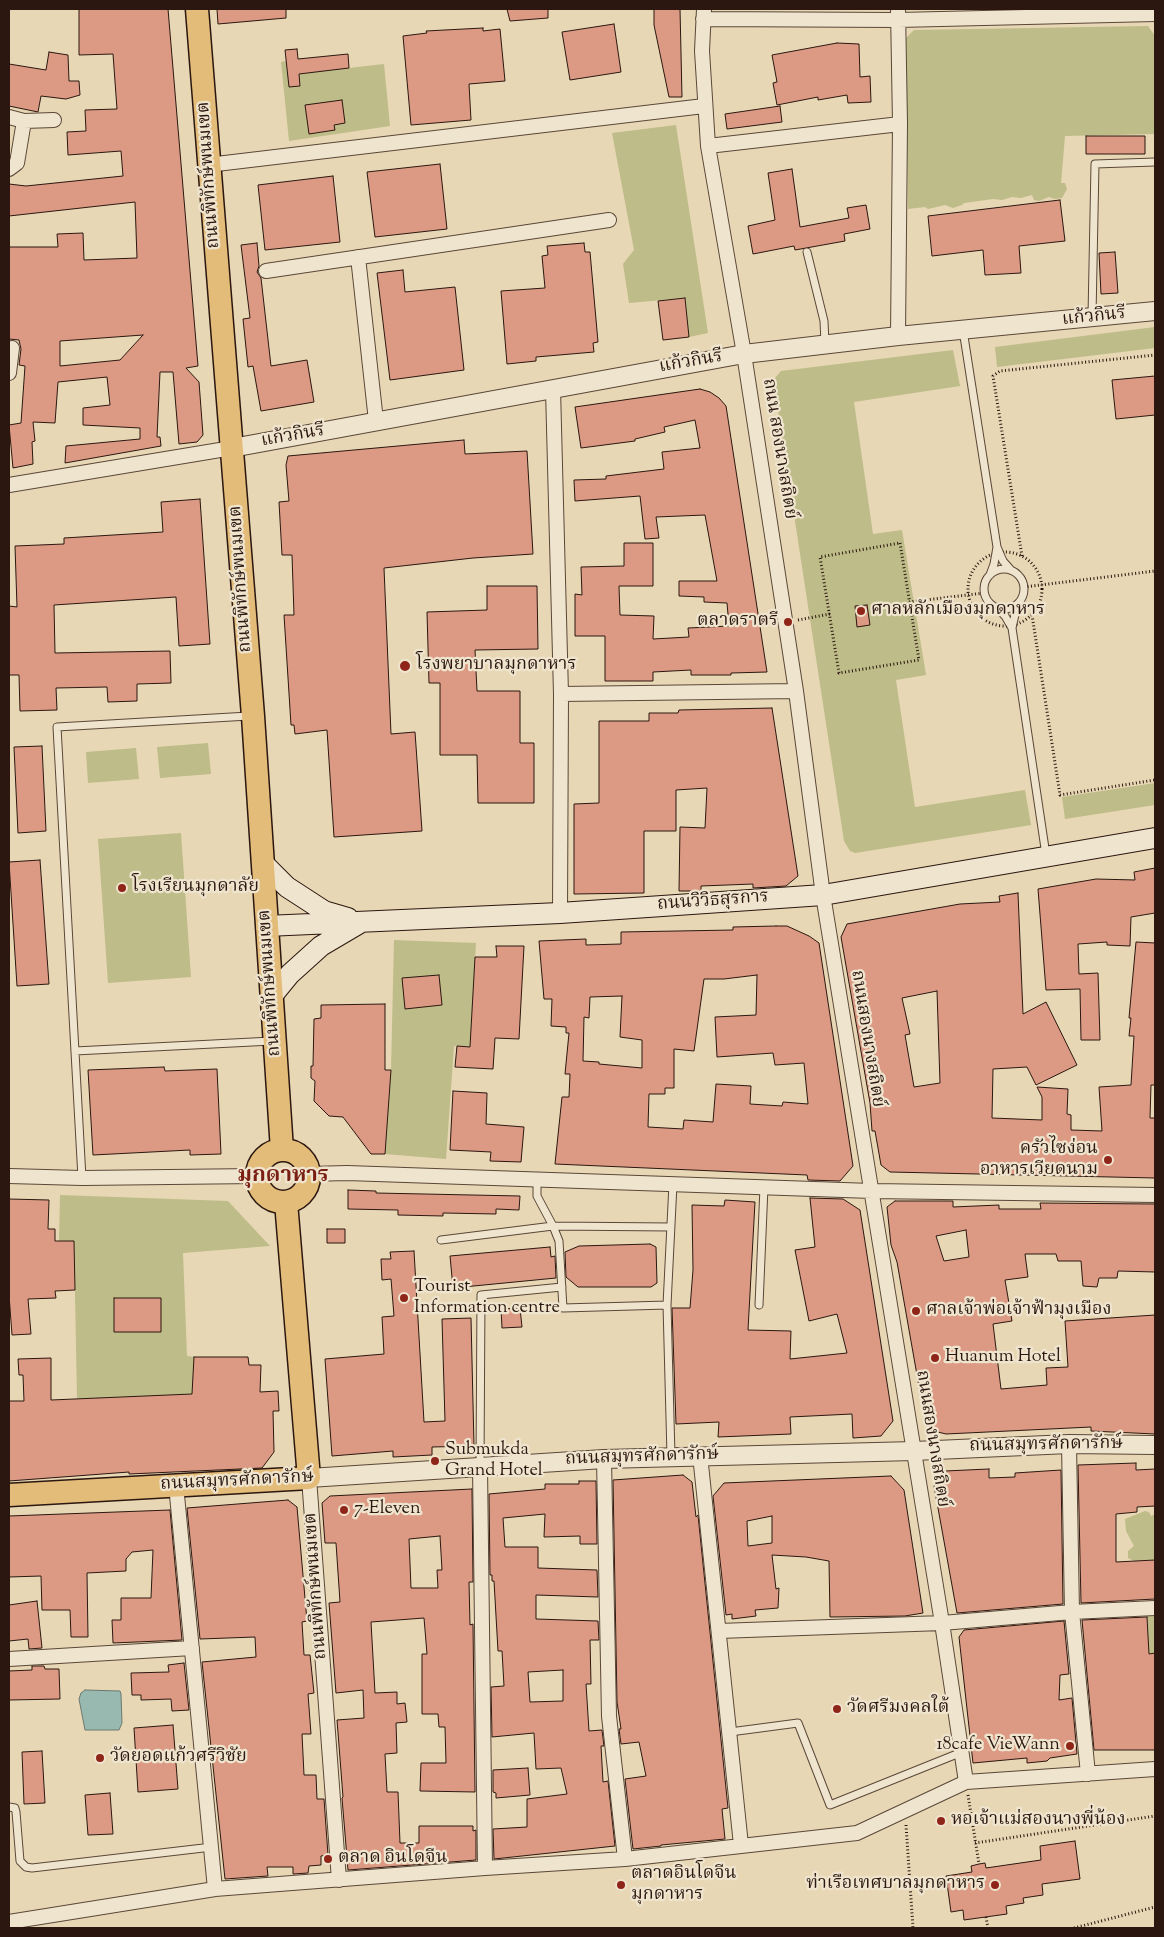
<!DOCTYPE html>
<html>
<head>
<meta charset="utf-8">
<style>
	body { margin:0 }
	#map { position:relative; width:1164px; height:1937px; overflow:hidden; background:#e7d7b5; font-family:"Sorts Mill Goudy",serif }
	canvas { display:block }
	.frame { position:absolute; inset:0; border:10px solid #2b170f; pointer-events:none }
</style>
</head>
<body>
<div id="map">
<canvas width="1164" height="1937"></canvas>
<div class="frame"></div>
</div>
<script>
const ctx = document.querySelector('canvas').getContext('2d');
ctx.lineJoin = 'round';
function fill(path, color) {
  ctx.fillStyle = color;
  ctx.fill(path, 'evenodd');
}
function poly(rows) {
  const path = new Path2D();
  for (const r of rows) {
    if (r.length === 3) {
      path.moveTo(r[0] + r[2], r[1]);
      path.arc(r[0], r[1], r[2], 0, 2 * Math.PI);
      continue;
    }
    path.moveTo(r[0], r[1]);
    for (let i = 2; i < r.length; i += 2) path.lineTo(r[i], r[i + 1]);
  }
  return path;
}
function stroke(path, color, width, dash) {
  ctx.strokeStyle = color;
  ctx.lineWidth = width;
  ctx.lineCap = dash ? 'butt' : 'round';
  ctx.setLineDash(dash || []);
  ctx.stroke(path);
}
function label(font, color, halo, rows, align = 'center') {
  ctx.font = font + ' "Sorts Mill Goudy","Noto Serif Thai",serif';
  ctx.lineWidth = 4.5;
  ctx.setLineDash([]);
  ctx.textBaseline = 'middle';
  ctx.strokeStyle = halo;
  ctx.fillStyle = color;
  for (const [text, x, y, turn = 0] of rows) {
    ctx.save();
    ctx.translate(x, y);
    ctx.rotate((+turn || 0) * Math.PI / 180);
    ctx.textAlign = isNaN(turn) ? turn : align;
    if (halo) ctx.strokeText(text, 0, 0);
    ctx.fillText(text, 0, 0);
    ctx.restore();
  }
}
fill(poly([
	[1148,26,1155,36,1154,134,1065,136,1061,183,1065,183,1067,189,1062,198,1055,199,1049,197,1039,201,1034,200,1032,195,1021,198,1012,197,1002,200,993,199,964,203,962,205,953,208,945,205,928,209,925,207,908,209,906,38,914,30],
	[286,61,288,75,384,64,390,126,289,141,281,62],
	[676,125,708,333,689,337,685,298,629,303,623,264,634,250,612,133],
	[1155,327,1155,348,997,367,995,347],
	[953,350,960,386,854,402,873,534,902,530,926,675,896,680,915,807,1025,790,1031,825,855,853,850,851,844,841,774,384,775,378,781,371],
	[208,743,211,774,160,778,157,747],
	[136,748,139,779,88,783,86,752],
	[1155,783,1155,805,1065,819,1062,797],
	[181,833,191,977,108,983,98,839],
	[394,940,476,943,470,1047,454,1046,446,1159,385,1154,391,1070],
	[60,1195,228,1201,270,1246,183,1253,187,1356,194,1357,192,1395,77,1399,74,1241,59,1241],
	[1145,1511,1149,1512,1151,1516,1155,1514,1155,1560,1134,1561,1128,1558,1128,1551,1134,1546,1126,1531,1125,1519],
	[1147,1613,1155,1613,1155,1653,1150,1654,1148,1650]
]), '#bebc88');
const water = poly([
	[85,1690,120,1691,121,1694,122,1723,119,1730,85,1730,79,1699,81,1693,85,1690]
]);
fill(water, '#97b9b0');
stroke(water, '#6c7870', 1);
const building = poly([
	[79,9,168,9,198,366,186,368,199,382,203,435,197,442,179,444,173,372,160,372,157,437,160,437,161,446,65,463,66,446,140,439,140,428,83,425,83,408,110,405,107,377,58,382,55,423,33,422,35,441,32,442,33,464,13,468,9,425,21,423,25,366,19,365,21,349,19,340,9,339,9,247,58,247,57,234,83,233,84,260,137,258,135,202,9,216,9,184,26,186,123,176,121,151,68,155,67,132,86,131,85,110,117,109,113,54,79,55,79,9],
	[143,335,120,360,60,366,60,341,143,335],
	[217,9,286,9,286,18,218,24,217,9],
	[507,9,548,9,548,18,510,21,507,9],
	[654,9,680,9,682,97,669,97,654,25,654,9],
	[614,24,621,72,570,80,562,32,614,24],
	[483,28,483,31,500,29,505,81,469,84,471,120,411,125,403,36,427,33,426,31,483,28],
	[837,43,859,44,860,77,870,76,871,102,848,103,847,95,818,100,818,97,777,105,773,83,777,82,772,55,837,43],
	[297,49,298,59,348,54,349,68,299,74,300,86,289,87,285,50,297,49],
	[49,52,68,55,69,81,79,81,80,95,66,99,41,96,38,112,9,106,9,64,46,70,49,52],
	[342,100,345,123,334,125,335,130,309,134,305,105,342,100],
	[780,106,782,122,727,129,725,114,780,106],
	[1086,136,1145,136,1145,154,1086,154,1086,136],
	[440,164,447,229,375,237,367,172,440,164],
	[792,169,800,227,849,218,847,208,866,205,870,229,844,234,845,241,795,250,794,246,753,254,748,226,775,220,768,173,792,169],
	[333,176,340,242,265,250,258,185,333,176],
	[1060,200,1065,241,1019,246,1021,273,985,275,983,250,932,256,928,216,1060,200],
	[257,243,259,266,257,272,261,278,271,366,307,360,314,402,261,411,253,366,248,367,243,319,250,318,241,245,257,243],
	[584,243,585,252,590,252,598,342,593,343,594,352,536,357,536,361,507,364,501,291,545,288,542,256,548,255,547,246,584,243],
	[1115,252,1118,293,1101,294,1099,253,1115,252],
	[403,270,405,292,455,287,464,370,390,380,377,273,403,270],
	[685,298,689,337,663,340,658,301,685,298],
	[1155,376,1155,415,1116,419,1112,380,1155,376],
	[700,389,710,392,719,398,726,406,767,672,731,673,731,675,691,675,691,670,653,672,653,681,605,681,605,636,575,636,575,594,582,595,581,567,624,566,624,543,653,543,653,586,619,586,620,615,654,616,653,639,689,637,688,628,729,626,727,603,704,602,704,597,679,596,679,581,717,581,705,515,656,517,659,538,645,539,640,496,575,501,574,480,606,479,606,476,664,469,662,452,700,448,695,420,664,427,665,432,635,439,635,441,581,448,575,407,700,389],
	[464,440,465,454,527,451,533,554,473,558,384,568,391,734,415,732,422,831,334,837,327,730,295,734,294,725,291,725,284,615,294,615,292,555,282,555,279,502,289,501,286,465,288,456,464,440],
	[200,499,210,644,179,646,176,597,54,605,55,653,170,651,171,683,137,684,137,701,108,702,107,687,56,688,57,710,20,711,19,675,9,675,9,606,17,607,15,546,64,544,64,538,163,532,161,502,200,499],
	[487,586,537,586,538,649,475,650,477,691,520,691,520,743,534,743,534,803,478,803,477,755,440,755,440,683,429,683,427,612,487,610,487,586],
	[867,605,870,625,857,627,855,606,867,605],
	[772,708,798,876,786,886,753,888,753,884,701,886,701,891,679,891,680,827,705,828,707,788,676,790,676,831,644,831,644,893,574,894,574,804,599,803,599,721,649,721,649,713,678,713,679,710,772,708],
	[42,746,46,831,18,833,14,747,42,746],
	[40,860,49,984,17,986,9,862,40,860],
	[1155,868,1155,913,1131,917,1130,946,1107,945,1107,942,1078,944,1079,974,1098,973,1100,1040,1081,1040,1080,989,1046,990,1038,889,1096,879,1135,880,1134,872,1155,868],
	[1018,893,1023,1014,1046,1002,1077,1065,1036,1085,1027,1067,993,1069,992,1118,1042,1120,1042,1097,1037,1087,1068,1089,1067,1114,1071,1115,1071,1130,1102,1131,1099,1087,1131,1085,1134,1036,1129,1036,1131,1018,1129,1018,1136,942,1155,943,1155,1085,1151,1085,1150,1118,1155,1118,1155,1178,890,1172,881,1165,875,1131,872,1131,870,1103,841,937,847,924,960,904,1000,902,999,896,1018,893],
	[937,991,940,1083,914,1087,905,1035,910,1034,902,998,937,991],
	[776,926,787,926,809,936,819,943,853,1166,840,1181,808,1180,807,1175,555,1164,562,1097,569,1097,570,1074,565,1074,569,1033,566,1033,566,1027,551,1026,552,999,544,999,539,941,586,939,586,945,621,944,621,932,733,930,733,927,776,926],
	[757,975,756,1015,715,1017,717,1057,773,1053,775,1065,804,1063,808,1104,783,1102,782,1106,750,1104,751,1086,716,1084,713,1122,684,1120,683,1129,648,1127,649,1094,665,1094,665,1088,674,1088,674,1049,694,1051,704,979,724,979,757,975],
	[622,996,620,1037,642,1040,642,1068,599,1064,599,1062,583,1061,584,1017,589,1018,590,997,622,996],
	[496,946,524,946,519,1039,495,1038,493,1069,455,1067,457,1046,470,1047,475,957,497,957,496,946],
	[439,975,442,1005,405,1009,402,978,439,975],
	[385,1004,385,1070,391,1070,385,1154,371,1154,343,1117,329,1116,314,1101,315,1081,311,1078,311,1066,313,1066,314,1019,321,1018,321,1005,385,1004],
	[164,1067,165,1071,217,1069,221,1154,190,1155,190,1150,93,1155,88,1070,164,1067],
	[453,1091,487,1093,486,1124,524,1127,521,1162,490,1161,491,1152,450,1150,453,1091],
	[348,1190,376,1191,376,1193,520,1196,519,1210,496,1209,496,1214,443,1213,443,1216,398,1215,398,1210,348,1209,348,1190],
	[810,1198,843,1199,860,1210,893,1421,881,1436,853,1438,852,1414,790,1417,791,1434,718,1437,719,1422,676,1424,672,1308,690,1308,693,1270,692,1205,724,1206,725,1200,755,1202,748,1330,791,1331,790,1359,847,1353,837,1314,809,1321,795,1250,815,1247,810,1198],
	[9,1199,49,1200,48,1229,55,1229,55,1241,74,1241,75,1290,55,1291,56,1298,28,1299,31,1334,12,1335,9,1295,9,1199],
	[895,1201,953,1201,953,1207,999,1205,999,1209,1041,1209,1040,1203,1155,1204,1155,1272,1118,1271,1117,1278,1099,1278,1097,1287,1083,1286,1081,1261,1058,1261,1056,1254,1025,1254,1028,1277,1005,1280,1012,1321,993,1324,1001,1389,1047,1385,1046,1368,1068,1367,1065,1321,1155,1315,1155,1434,1091,1431,1091,1427,946,1434,938,1432,930,1427,923,1409,897,1262,891,1245,887,1207,895,1201],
	[966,1230,969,1257,944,1261,936,1236,966,1230],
	[327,1229,345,1229,345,1243,327,1243,327,1229],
	[650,1244,656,1247,657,1283,651,1287,578,1287,566,1277,565,1252,579,1246,650,1244],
	[550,1247,551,1257,555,1256,556,1278,453,1288,450,1256,550,1247],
	[414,1251,424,1422,445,1421,442,1319,471,1318,474,1446,432,1447,432,1455,393,1457,393,1451,332,1456,325,1359,384,1354,382,1317,394,1316,391,1279,382,1280,381,1259,391,1259,390,1252,414,1251],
	[114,1298,161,1298,161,1332,114,1332,114,1298],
	[520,1308,522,1327,502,1328,501,1309,520,1308],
	[194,1357,248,1357,249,1365,261,1365,260,1392,278,1391,279,1411,273,1411,274,1452,262,1468,129,1474,129,1472,9,1481,9,1401,24,1401,23,1375,19,1375,18,1359,51,1358,51,1400,192,1394,194,1357],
	[1136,1463,1136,1470,1155,1469,1155,1506,1137,1507,1137,1512,1116,1514,1116,1562,1155,1560,1155,1599,1081,1603,1078,1465,1136,1463],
	[989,1469,989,1478,1015,1477,1015,1473,1061,1470,1063,1604,957,1613,934,1486,945,1471,989,1469],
	[683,1475,692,1482,696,1517,698,1515,728,1808,722,1809,725,1839,661,1845,661,1846,633,1849,625,1779,646,1776,639,1742,621,1744,619,1729,621,1729,617,1702,613,1480,683,1475],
	[891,1476,904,1490,923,1613,905,1616,830,1617,829,1561,806,1557,772,1555,776,1589,779,1588,778,1608,755,1610,756,1616,732,1619,732,1614,726,1615,713,1496,724,1483,891,1476],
	[772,1516,772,1543,748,1546,747,1521,772,1516],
	[579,1481,596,1481,597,1544,580,1544,580,1536,544,1537,545,1514,503,1518,505,1547,538,1547,538,1568,597,1570,598,1597,536,1595,536,1619,598,1621,599,1640,590,1640,591,1684,586,1684,589,1731,602,1730,604,1746,601,1746,603,1782,608,1781,615,1846,494,1859,493,1829,527,1827,527,1799,567,1794,561,1768,536,1769,534,1733,492,1737,491,1687,504,1686,502,1651,498,1651,494,1581,492,1581,492,1575,490,1575,489,1494,545,1489,545,1484,579,1484,579,1481],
	[563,1670,563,1701,530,1702,528,1672,563,1670],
	[472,1489,473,1582,469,1582,470,1625,473,1624,475,1792,420,1791,421,1763,446,1763,445,1727,439,1727,438,1714,422,1714,422,1654,427,1654,424,1618,371,1622,375,1693,397,1692,397,1704,405,1703,407,1722,396,1723,397,1753,385,1754,387,1792,398,1792,400,1843,419,1843,419,1826,473,1826,473,1831,476,1830,476,1860,348,1870,342,1798,343,1797,337,1720,364,1718,363,1690,336,1693,329,1603,340,1602,336,1543,325,1543,322,1503,330,1496,472,1489],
	[440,1536,442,1570,437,1570,438,1588,411,1588,409,1539,440,1536],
	[288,1500,297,1507,307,1621,302,1622,304,1655,310,1655,314,1693,308,1694,311,1734,302,1734,304,1775,316,1775,317,1799,324,1799,328,1855,321,1856,321,1865,309,1866,308,1873,293,1874,293,1867,267,1867,268,1876,225,1879,202,1662,256,1657,255,1637,200,1639,187,1508,288,1500],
	[170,1510,182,1640,113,1643,112,1620,121,1620,121,1598,151,1598,153,1550,132,1552,126,1559,126,1571,87,1573,88,1637,71,1637,70,1610,42,1610,41,1576,9,1577,9,1516,170,1510],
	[37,1601,42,1648,29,1649,28,1639,9,1641,9,1605,37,1601],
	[1147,1617,1149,1654,1155,1653,1155,1750,1094,1750,1082,1620,1147,1617],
	[1064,1621,1069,1674,1060,1675,1059,1700,1072,1698,1077,1754,1050,1758,1047,1761,1027,1763,1027,1758,973,1763,959,1637,964,1630,1064,1621],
	[184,1663,189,1710,172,1711,171,1699,141,1700,141,1695,132,1695,131,1673,169,1672,168,1665,184,1663],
	[32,1666,44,1666,45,1669,59,1669,60,1699,9,1700,9,1671,32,1670,32,1666],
	[173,1725,178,1789,138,1792,134,1728,173,1725],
	[42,1751,45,1803,24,1804,22,1752,42,1751],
	[528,1768,530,1795,496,1798,496,1793,493,1792,493,1770,528,1768],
	[110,1793,113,1834,88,1835,85,1795,110,1793],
	[1075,1841,1080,1879,1042,1884,1043,1895,1023,1898,1024,1903,1006,1906,1007,1914,964,1920,963,1910,951,1912,946,1876,972,1872,971,1866,979,1864,985,1863,986,1868,1041,1860,1040,1846,1075,1841]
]);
fill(building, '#dc9a84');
stroke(building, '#2b170f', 1);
const service = poly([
	[807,252,824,321,825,343],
	[1092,316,1095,164,1155,162],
	[963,330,997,547],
	[1004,589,20],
	[990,575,994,564,997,547,1003,561,1011,570],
	[998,609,1005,616,1012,628,1017,606],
	[1012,628,1046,855],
	[75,1051,272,1041],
	[82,1178,57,727,249,716],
	[537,1179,537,1196,553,1226,559,1241,563,1308,667,1305],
	[441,1240,553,1226,671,1227],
	[759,1305,764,1187],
	[671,1456,667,1305,673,1184],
	[480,1466,481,1295,562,1287],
	[730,1732,798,1723,830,1805,962,1752],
	[9,1807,15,1808,16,1812,20,1861,26,1867,32,1868,212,1847]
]);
const minor = poly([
	[704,9,702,51,708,146,744,354,796,691,823,895,942,1623,966,1782],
	[703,19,898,20,1155,14],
	[9,117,24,121,54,120],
	[708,146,900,124],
	[208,165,704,106],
	[9,169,17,163,24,121],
	[358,257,376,421],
	[266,271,609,220],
	[898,336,900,124,898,9],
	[9,373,12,348],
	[553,389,561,694,560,913],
	[9,485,232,448],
	[561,694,796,691],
	[309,1174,347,1173,872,1191,1155,1195],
	[9,1176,82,1178,257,1176],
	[1069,1444,1072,1612,1088,1774],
	[700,1455,741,1845],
	[604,1459,609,1716,625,1859],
	[480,1467,485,1868],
	[309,1478,339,1880],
	[176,1485,215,1889],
	[719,1631,942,1623,1072,1612,1155,1608],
	[9,1659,192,1648],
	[9,1922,215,1889,485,1868,625,1859,857,1833,966,1782,1155,1769]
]);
const tertiary = poly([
	[232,448,744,354,898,336,1155,311],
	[309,1478,604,1459,914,1451,1069,1444,1155,1445]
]);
const secondary = poly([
	[263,863,287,887,324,911,348,918],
	[266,926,560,913,823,895,1155,838],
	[272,996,290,974,321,946,360,923]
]);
const primary = poly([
	[197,9,253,716,282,1150],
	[283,1176,26],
	[9,1495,309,1478,286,1202]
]);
stroke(service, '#5a4738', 9);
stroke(minor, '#5a4738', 16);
stroke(tertiary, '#5a4738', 20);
stroke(secondary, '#2b170f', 22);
stroke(primary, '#2b170f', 25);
stroke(poly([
	[900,543,919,660,839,673,820,557,900,543],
	[1005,589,37],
	[1022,556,993,376,1000,371,1155,355],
	[1024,587,1155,571],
	[909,602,984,593],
	[1032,615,1060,795,1155,780],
	[798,620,830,614],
	[968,1795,979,1864],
	[906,1825,913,1928],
	[975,1843,1155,1816],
	[986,1917,988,1928],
	[1074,1928,1155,1907]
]), '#2b170f', 3, [1, 2.5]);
stroke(service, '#efe5cf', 7);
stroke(minor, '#efe5cf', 14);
stroke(tertiary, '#efe5cf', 18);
stroke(secondary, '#efe5cf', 20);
stroke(primary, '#e4bc7a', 22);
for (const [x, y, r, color] of [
	[861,611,5,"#8f2418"],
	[788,622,5,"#8f2418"],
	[405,666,6,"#8f2418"],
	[122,888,5,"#8f2418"],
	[1108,1160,5,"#8f2418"],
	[404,1298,5,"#8f2418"],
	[916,1311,5,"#8f2418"],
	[935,1358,5,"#8f2418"],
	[435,1461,5,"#8f2418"],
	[344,1510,5,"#8f2418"],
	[837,1709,5,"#8f2418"],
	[1070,1746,5,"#8f2418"],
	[100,1758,5,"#8f2418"],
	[941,1821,5,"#8f2418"],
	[328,1859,5,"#8f2418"],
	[621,1885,5,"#8f2418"],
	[995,1885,5,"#8f2418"]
]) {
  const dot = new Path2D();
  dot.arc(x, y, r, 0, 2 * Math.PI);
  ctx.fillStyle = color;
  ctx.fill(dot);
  stroke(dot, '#efe5cf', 2);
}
label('18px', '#2b170f', '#efe5cf', [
	["ถนนพิทักษ์พนมเขต",210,175,-94],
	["แก้วกินรี",1094,318,-6],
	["แก้วกินรี",691,363,-10],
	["แก้วกินรี",293,437,-10],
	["ถนน สองนางสถิตย์",778,449,81],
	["ถนนพิทักษ์พนมเขต",242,579,-94],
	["ถนนวิวิธสุรการ",713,902,-4],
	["ถนนพิทักษ์พนมเขต",271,983,-94],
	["ถนนสองนางสถิตย์",866,1039,81],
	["ถนนสองนางสถิตย์",931,1439,81],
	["ถนนสมุทรศักดารักษ์",1046,1446,-1],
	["ถนนสมุทรศักดารักษ์",642,1458,-2],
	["ถนนสมุทรศักดารักษ์",237,1482,-3],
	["ถนนพิทักษ์พนมเขต",317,1586,-94]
]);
label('18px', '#2b170f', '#efe5cf', [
	["ศาลหลักเมืองมุกดาหาร",871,611],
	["ตลาดราตรี",778,622,"right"],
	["โรงพยาบาลมุกดาหาร",416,666],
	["โรงเรียนมุกดาลัย",132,888],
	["ครัวไซง่อน",1098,1150,"right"],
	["อาหารเวียดนาม",1098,1171,"right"],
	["Tourist",414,1288],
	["Information centre",414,1309],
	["ศาลเจ้าพ่อเจ้าฟ้ามุงเมือง",926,1311],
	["Huanum Hotel",945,1358],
	["Submukda",445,1451],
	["Grand Hotel",445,1472],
	["7-Eleven",354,1510],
	["วัดศรีมงคลใต้",847,1709],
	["18cafe VieWann",1060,1746,"right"],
	["วัดยอดแก้วศรีวิชัย",110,1758],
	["หอเจ้าแม่สองนางพี่น้อง",951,1821],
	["ตลาด อินโดจีน",338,1859],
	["ตลาดอินโดจีน",631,1875],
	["มุกดาหาร",631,1896],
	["ท่าเรือเทศบาลมุกดาหาร",985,1885,"right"]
], 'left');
label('bold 22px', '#7a1f14', '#efe5cf', [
	["มุกดาหาร",283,1177]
]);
</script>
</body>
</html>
